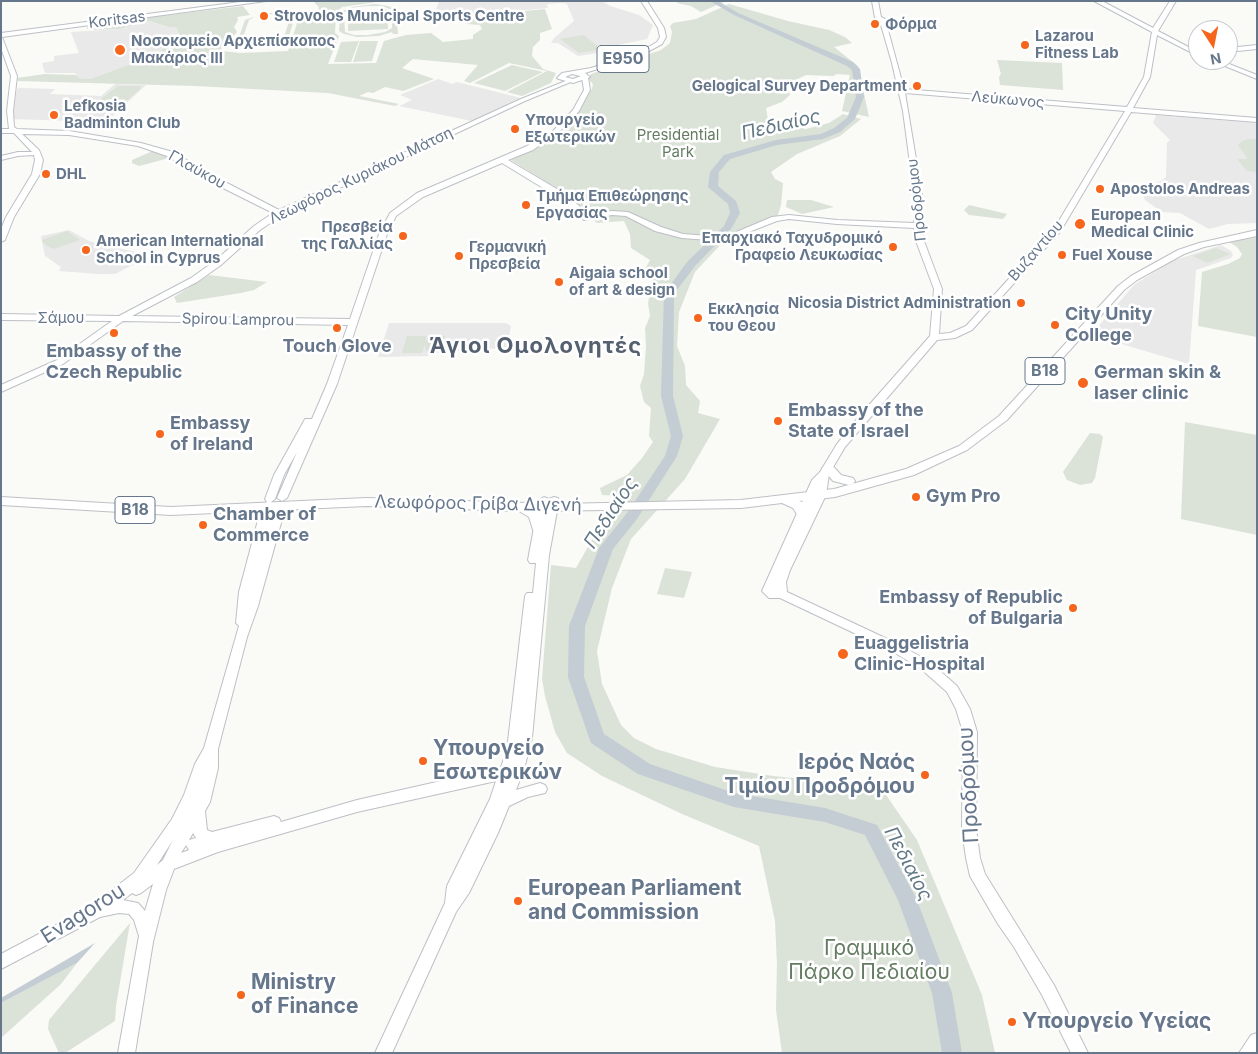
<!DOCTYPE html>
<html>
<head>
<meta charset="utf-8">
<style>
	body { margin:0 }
	#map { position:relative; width:1258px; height:1054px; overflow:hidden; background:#fafaf7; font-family:Inter,sans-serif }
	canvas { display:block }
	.frame { position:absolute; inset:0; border:2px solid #66778c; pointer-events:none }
	.north { position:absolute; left:1188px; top:20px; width:50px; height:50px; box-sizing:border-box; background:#fff; border:1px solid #c2c9d1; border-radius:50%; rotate:169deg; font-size:14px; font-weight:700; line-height:20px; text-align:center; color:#66778c }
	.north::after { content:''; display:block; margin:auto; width:18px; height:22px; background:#f5661c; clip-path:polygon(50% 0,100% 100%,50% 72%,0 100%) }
</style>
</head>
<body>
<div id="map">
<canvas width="1258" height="1054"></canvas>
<div class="frame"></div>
<div class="north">N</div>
</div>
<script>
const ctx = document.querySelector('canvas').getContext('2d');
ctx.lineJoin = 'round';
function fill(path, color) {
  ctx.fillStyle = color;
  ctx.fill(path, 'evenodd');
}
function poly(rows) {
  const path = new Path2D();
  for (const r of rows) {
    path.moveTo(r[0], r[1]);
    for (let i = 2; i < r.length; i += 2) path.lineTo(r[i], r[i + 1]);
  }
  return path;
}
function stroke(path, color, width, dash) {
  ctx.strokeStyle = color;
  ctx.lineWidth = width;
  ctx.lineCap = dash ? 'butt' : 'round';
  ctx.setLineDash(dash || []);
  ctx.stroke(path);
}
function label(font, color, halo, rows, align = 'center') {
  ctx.font = font + ' Inter,sans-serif';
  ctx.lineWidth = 5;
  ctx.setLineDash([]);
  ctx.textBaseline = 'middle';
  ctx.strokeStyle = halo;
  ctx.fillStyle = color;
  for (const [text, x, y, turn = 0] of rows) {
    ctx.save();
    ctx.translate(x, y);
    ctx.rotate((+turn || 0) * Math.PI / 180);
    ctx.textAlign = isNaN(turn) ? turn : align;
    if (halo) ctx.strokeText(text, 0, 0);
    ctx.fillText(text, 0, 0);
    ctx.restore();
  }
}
fill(poly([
	[439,1,602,1,610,6,639,15,653,25,647,39,613,46,618,50,578,56,558,43,551,43,554,38,574,21,567,4,561,3,547,4,548,8,516,11,480,12,436,10],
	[150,21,167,27,176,27,180,37,155,55,90,79,79,79,75,73,45,73,42,63,54,61,54,56,79,53,71,32,121,29],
	[438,79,452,84,457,82,521,98,472,121,399,106,412,100,400,95],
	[115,84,146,85,106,122,12,119,17,89,20,88,55,89,50,94,101,96],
	[1156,115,1257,123,1257,223,1228,224,1209,229,1180,213,1162,212,1145,200,1140,188,1161,181,1166,177,1167,143,1170,140,1153,123],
	[69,230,89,241,148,255,146,258,115,274,99,274,59,271,61,267,45,256,41,236],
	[1221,245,1231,251,1233,255,1231,258,1196,270,1189,364,1091,335,1134,285,1172,261],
	[389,323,506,323,511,326,507,347,503,348,433,353,428,356,378,357]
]), '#e8e9e8');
fill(poly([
	[313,1,384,1,342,7,336,13,335,33,339,36,328,64,376,63,384,41,406,35,431,33,443,42,473,39,473,35,482,29,480,25,467,24,463,20,463,12,516,12,545,9,552,29,540,33,540,40,533,47,532,56,543,69,556,73,551,83,522,96,507,92,547,71,509,63,470,83,464,81,478,65,413,59,402,68,434,79,403,91,385,87,373,93,368,92,359,96,399,104,395,106,328,93,195,86,18,81,17,78,45,74,76,75,80,79,90,79,155,55,180,36,176,27,168,27,150,21,120,29,90,30,87,29,88,25,243,6,250,15,237,17,238,20,234,27,237,32,227,43,222,44,221,51,240,53,288,51,299,17,317,15,319,7],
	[678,1,726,1,701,12,691,6,677,3],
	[374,4,388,6,396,10,398,34,393,34,392,32,379,36,357,37,344,34,339,31,340,14,342,11,352,7],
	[367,6,382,6,392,10,392,28,385,32,368,35,354,35,345,32,344,13,351,8],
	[729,4,788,21,829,30,845,37,852,43,834,47,858,66,869,117,842,111,850,75,837,74,833,76,806,75,787,84,790,95,782,102,766,108,768,120,806,129,829,123,843,114,861,119,840,136,797,154,771,172,775,179,783,183,781,205,777,218,723,242,695,272,679,312,677,346,685,366,686,385,700,401,698,413,720,419,685,479,631,539,612,588,597,651,602,684,621,725,634,738,656,749,715,767,773,776,864,785,884,792,917,840,982,995,995,1053,782,1053,776,1010,777,965,775,921,759,846,682,814,602,776,567,753,555,732,545,696,542,679,551,565,576,568,607,513,615,512,625,496,602,495,600,488,627,475,642,458,653,442,649,436,651,408,644,402,640,386,644,374,646,346,645,328,650,316,648,303,654,275,643,273,650,260,631,248,630,234,624,221,597,223,564,193,511,160,513,158,546,143,569,127,592,89,593,84,588,79,591,74,661,50,670,43,672,32,670,26,673,23,696,19],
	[387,9,388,29,348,31,348,11],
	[265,13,281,13,293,17,294,20,288,39,283,40,283,38,256,41,239,37,245,20],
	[271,14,283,15,290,18,285,34,277,38,261,40,243,37,249,20,256,16],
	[583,35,602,49,579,53,560,39],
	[359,41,351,62,334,62,341,42],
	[360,41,378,41,372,61,353,62],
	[997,60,1062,63,1063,90,1000,85,999,77,1001,74],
	[512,65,543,72,505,91,474,83],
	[118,86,140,86,141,88,122,105,109,108,97,105,96,103],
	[1249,139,1257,139,1257,172,1247,171,1237,159,1248,159,1238,145,1242,141],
	[155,150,173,157,139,166,132,163,132,160],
	[787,200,811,200,834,207,802,214,786,207],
	[969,205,1007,214,1003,219,969,215,964,210],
	[67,231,80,240,53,249,43,243,42,240],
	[1257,237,1257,337,1198,326,1202,272,1228,264,1240,258,1242,254,1237,247,1229,242],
	[1216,248,1230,254,1207,263,1193,256],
	[209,275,267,282,254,290,241,293,177,303,174,297],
	[407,336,426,336,426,341,429,336,445,336,442,351,426,351,425,344,422,353,402,353],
	[1185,422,1257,435,1257,535,1181,519],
	[1090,433,1100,434,1103,437,1095,478,1092,483,1080,485,1067,480,1063,472],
	[665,568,692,572,684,598,657,594],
	[130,923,116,1006,115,1021,65,1053,59,1053,48,1029,49,1020],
	[77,963,61,984,1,1038,1,1003]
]), '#dbe2d8');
fill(poly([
	[95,943,77,963,1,1003,1,998]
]), '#c3cdd3');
fill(poly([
	[710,1,718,1,738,13,853,62,860,69,864,97,855,119,840,132,823,139,777,145,730,159,719,172,718,186,736,201,740,213,731,229,695,266,674,294,673,396,683,436,677,456,637,519,613,549,585,626,584,677,604,734,650,764,734,793,825,808,877,825,916,898,952,993,962,1053,942,1053,932,993,898,900,865,835,825,822,734,807,638,774,591,743,568,677,569,626,599,548,627,513,665,456,671,436,661,396,664,294,687,262,724,226,730,213,728,204,708,187,710,172,724,155,776,140,821,134,834,128,847,118,856,97,852,70,847,66,734,15,710,1]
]), '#c3cdd3');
const secondary = poly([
	[248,1,266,1,2,37,17,76,13,111,14,127,17,129,69,131,141,143,173,152,227,183,279,210,521,99,568,80,573,81,525,101,282,215,260,230,221,265,197,282,132,316,350,319,379,234,390,213,417,193,527,146,551,133,573,110,584,90,582,78,585,76,588,78,590,90,579,111,566,126,533,150,508,160,567,195,589,215,612,211,628,212,661,227,683,234,709,236,734,233,772,217,789,215,837,220,914,223,915,201,903,111,892,63,881,25,878,25,875,18,872,1,878,1,881,17,885,19,904,89,1127,107,1144,77,1152,32,1094,1,1102,1,1153,28,1170,1,1176,1,1158,31,1198,52,1198,56,1157,35,1150,77,1133,108,1257,118,1257,122,1131,112,1060,232,972,330,955,338,937,340,845,447,829,474,826,495,790,570,786,582,787,592,898,644,930,662,957,686,970,709,977,732,976,829,980,858,985,874,1054,985,1088,1053,1071,1053,1042,995,1014,947,998,924,970,876,966,858,962,829,963,732,956,709,947,692,920,668,890,650,780,598,769,598,762,591,812,480,820,472,837,444,862,413,930,336,934,289,916,241,914,228,837,224,789,219,777,221,736,237,709,240,682,238,655,231,626,216,612,215,584,220,561,199,502,163,423,197,396,216,387,234,337,384,287,498,282,501,277,498,297,452,284,475,275,499,271,502,274,505,263,547,274,505,280,502,286,505,258,606,247,637,218,749,218,768,210,802,205,811,207,830,212,832,274,816,279,818,281,822,357,800,494,769,500,770,507,750,525,596,527,593,533,593,536,563,530,563,528,560,539,500,544,497,549,499,554,497,558,498,559,500,549,555,532,738,524,769,516,790,540,783,545,785,547,789,545,793,528,797,509,806,498,833,469,893,456,912,392,1053,375,1053,445,903,447,886,490,799,496,781,357,812,218,852,174,869,166,890,153,942,135,1053,118,1053,139,936,134,920,129,914,119,913,100,917,1,969,1,954,88,908,134,873,172,819,184,795,195,764,204,748,239,626,236,623,239,592,262,505,267,502,265,499,274,475,304,421,305,419,312,419,327,384,348,325,123,321,63,364,1,392,1,385,57,360,112,321,1,320,1,314,119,316,191,278,215,261,254,226,273,213,221,187,167,156,138,146,69,135,22,134,39,150,43,160,40,174,14,217,5,240,1,242,1,229,6,217,32,174,35,160,34,155,18,156,1,160,1,156,18,152,32,152,14,133,1,133,1,129,9,129,7,111,11,76,1,48,1,33,248,1],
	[905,93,1125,111,1054,229,966,326,950,333,939,334,942,289,924,241,922,226,923,201,905,93],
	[193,833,196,838,189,840,193,833],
	[173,840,163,860,157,865,173,840],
	[186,845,189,850,181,853,186,845],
	[153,884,145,911,138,903,123,900,132,893,136,895,141,893,153,884],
	[1257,45,1257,49,1228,52,1228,48,1257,45],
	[1210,60,1219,60,1257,75,1257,79,1210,60],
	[1257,1033,1257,1053,1239,1053,1251,1035,1257,1033]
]);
const primary = poly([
	[641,1,647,1,664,28,666,37,662,44,642,55,585,73,590,77,588,78,573,83,559,79,557,78,562,73,591,68,638,53,657,42,660,37,658,28,641,1],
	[572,74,580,76,581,76,573,79,565,77,572,74],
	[1257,230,1257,236,1204,247,1184,254,1137,280,1124,290,1007,420,967,450,914,475,835,497,799,501,802,502,808,513,802,517,798,516,793,508,782,503,741,508,538,511,541,515,545,530,539,534,533,530,529,517,519,511,366,506,171,515,1,505,1,497,171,507,366,498,560,504,741,500,834,489,906,469,959,446,999,416,1118,286,1131,276,1178,250,1199,243,1257,230],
	[828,464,832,465,841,475,853,478,855,481,853,484,849,485,833,481,822,468,828,464]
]);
stroke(secondary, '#bcc0c6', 2);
stroke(primary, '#bdc0c5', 2);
fill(secondary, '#fff');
fill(primary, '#fff');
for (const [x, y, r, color] of [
	[264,16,5,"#f5661c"],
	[875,24,5,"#f5661c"],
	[1025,45,5,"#f5661c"],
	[120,50,6,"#f5661c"],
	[917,86,5,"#f5661c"],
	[54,115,5,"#f5661c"],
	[515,129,5,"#f5661c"],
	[46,174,5,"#f5661c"],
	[1100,189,5,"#f5661c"],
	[526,205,5,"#f5661c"],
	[1080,224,6,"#f5661c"],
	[403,236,5,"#f5661c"],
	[893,247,5,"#f5661c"],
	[86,250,5,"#f5661c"],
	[1062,255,5,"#f5661c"],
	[459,256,5,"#f5661c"],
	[559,282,5,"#f5661c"],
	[1021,303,5,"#f5661c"],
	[698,318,5,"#f5661c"],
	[1055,325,5,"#f5661c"],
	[337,328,5,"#f5661c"],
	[114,333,5,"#f5661c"],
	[1083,383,6,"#f5661c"],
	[778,421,5,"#f5661c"],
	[160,434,5,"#f5661c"],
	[916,497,5,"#f5661c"],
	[203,525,5,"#f5661c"],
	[1073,608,5,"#f5661c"],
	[843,654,6,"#f5661c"],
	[423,761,5,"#f5661c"],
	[925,775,5,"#f5661c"],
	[518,901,5,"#f5661c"],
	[241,995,5,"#f5661c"],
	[1012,1022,5,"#f5661c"]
]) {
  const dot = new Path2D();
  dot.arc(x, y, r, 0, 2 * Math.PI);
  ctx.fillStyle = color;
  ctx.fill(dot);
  stroke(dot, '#fff', 2);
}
label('bold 15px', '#66778c', '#fff', [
	["Strovolos Municipal Sports Centre",274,16],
	["Φόρμα",885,24],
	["Lazarou",1035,36],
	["Fitness Lab",1035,53],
	["Νοσοκομείο Αρχιεπίσκοπος",131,41],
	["Μακάριος ΙΙΙ",131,58],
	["Gelogical Survey Department",907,86,"right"],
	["Lefkosia",64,106],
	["Badminton Club",64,123],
	["Υπουργείο",525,120],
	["Εξωτερικών",525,137],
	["DHL",56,174],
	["Apostolos Andreas",1110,189],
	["Τμήμα Επιθεώρησης",536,196],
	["Εργασίας",536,213],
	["European",1091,215],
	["Medical Clinic",1091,232],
	["Πρεσβεία",393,227,"right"],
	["της Γαλλίας",393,244,"right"],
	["Επαρχιακό Ταχυδρομικό",883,238,"right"],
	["Γραφείο Λευκωσίας",883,255,"right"],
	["American International",96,241],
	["School in Cyprus",96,258],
	["Γερμανική",469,247],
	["Πρεσβεία",469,264],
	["Fuel Xouse",1072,255],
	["Aigaia school",569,273],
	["of art & design",569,290],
	["Nicosia District Administration",1011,303,"right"],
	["Εκκλησία",708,309],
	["του Θεου",708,326]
], 'left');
label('15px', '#66778c', '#fff', [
	["Koritsas",117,20,-7],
	["Λεύκωνος",1008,100,5],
	["Γλαύκου",197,170,29],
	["Λεωφόρος Κυριάκου Μάτση",361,176,-26],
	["Προδρόμου",917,200,-96],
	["Βυζαντίου",1036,251,-49],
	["Σάμου",61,318],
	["Spirou Lamprou",238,320,1]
]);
label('15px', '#647c61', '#fff', [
	["Presidential",678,135],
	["Park",678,152]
]);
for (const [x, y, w] of [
	[623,59,52],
	[1045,371,40],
	[135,510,40]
]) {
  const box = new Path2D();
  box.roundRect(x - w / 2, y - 13.5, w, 27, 4);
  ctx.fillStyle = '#fff';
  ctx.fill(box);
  stroke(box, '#66778c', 1);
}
label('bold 16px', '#66778c', null, [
	["E950",623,59],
	["B18",1045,371],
	["B18",135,510]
]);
label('bold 18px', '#66778c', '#fff', [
	["City Unity",1065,315],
	["College",1065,336],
	["Touch Glove",337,347,"center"],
	["Embassy of the",114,352,"center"],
	["Czech Republic",114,373,"center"],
	["German skin &",1094,373],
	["laser clinic",1094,394],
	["Embassy of the",788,411],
	["State of Israel",788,432],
	["Embassy",170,424],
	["of Ireland",170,445],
	["Gym Pro",926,497],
	["Chamber of",213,515],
	["Commerce",213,536],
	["Embassy of Republic",1063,598,"right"],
	["of Bulgaria",1063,619,"right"],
	["Euaggelistria",854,644],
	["Clinic-Hospital",854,665]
], 'left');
label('18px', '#66778c', '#fff', [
	["Λεωφόρος Γρίβα Διγενή",478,504,1]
]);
label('italic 19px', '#627886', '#fff', [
	["Πεδιαίος",781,125,-13],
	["Πεδιαίος",611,513,-57],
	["Πεδιαίος",908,864,62]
]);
label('bold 21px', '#66778c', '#fff', [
	["Υπουργείο",433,749],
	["Εσωτερικών",433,773],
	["Ιερός Ναός",915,763,"right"],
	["Τιμίου Προδρόμου",915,787,"right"],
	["European Parliament",528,889],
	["and Commission",528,913],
	["Ministry",251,983],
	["of Finance",251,1007],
	["Υπουργείο Υγείας",1022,1022]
], 'left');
label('21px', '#66778c', '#fff', [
	["Προδρόμου",969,785,-93],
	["Evagorou",83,914,-32]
]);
label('21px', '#647c61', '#fff', [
	["Γραμμικό",869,949],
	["Πάρκο Πεδιαίου",869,973]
]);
ctx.letterSpacing = '1px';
label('bold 22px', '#556170', '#fff', [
	["Άγιοι Ομολογητές",536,346]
]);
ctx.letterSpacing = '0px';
</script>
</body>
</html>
